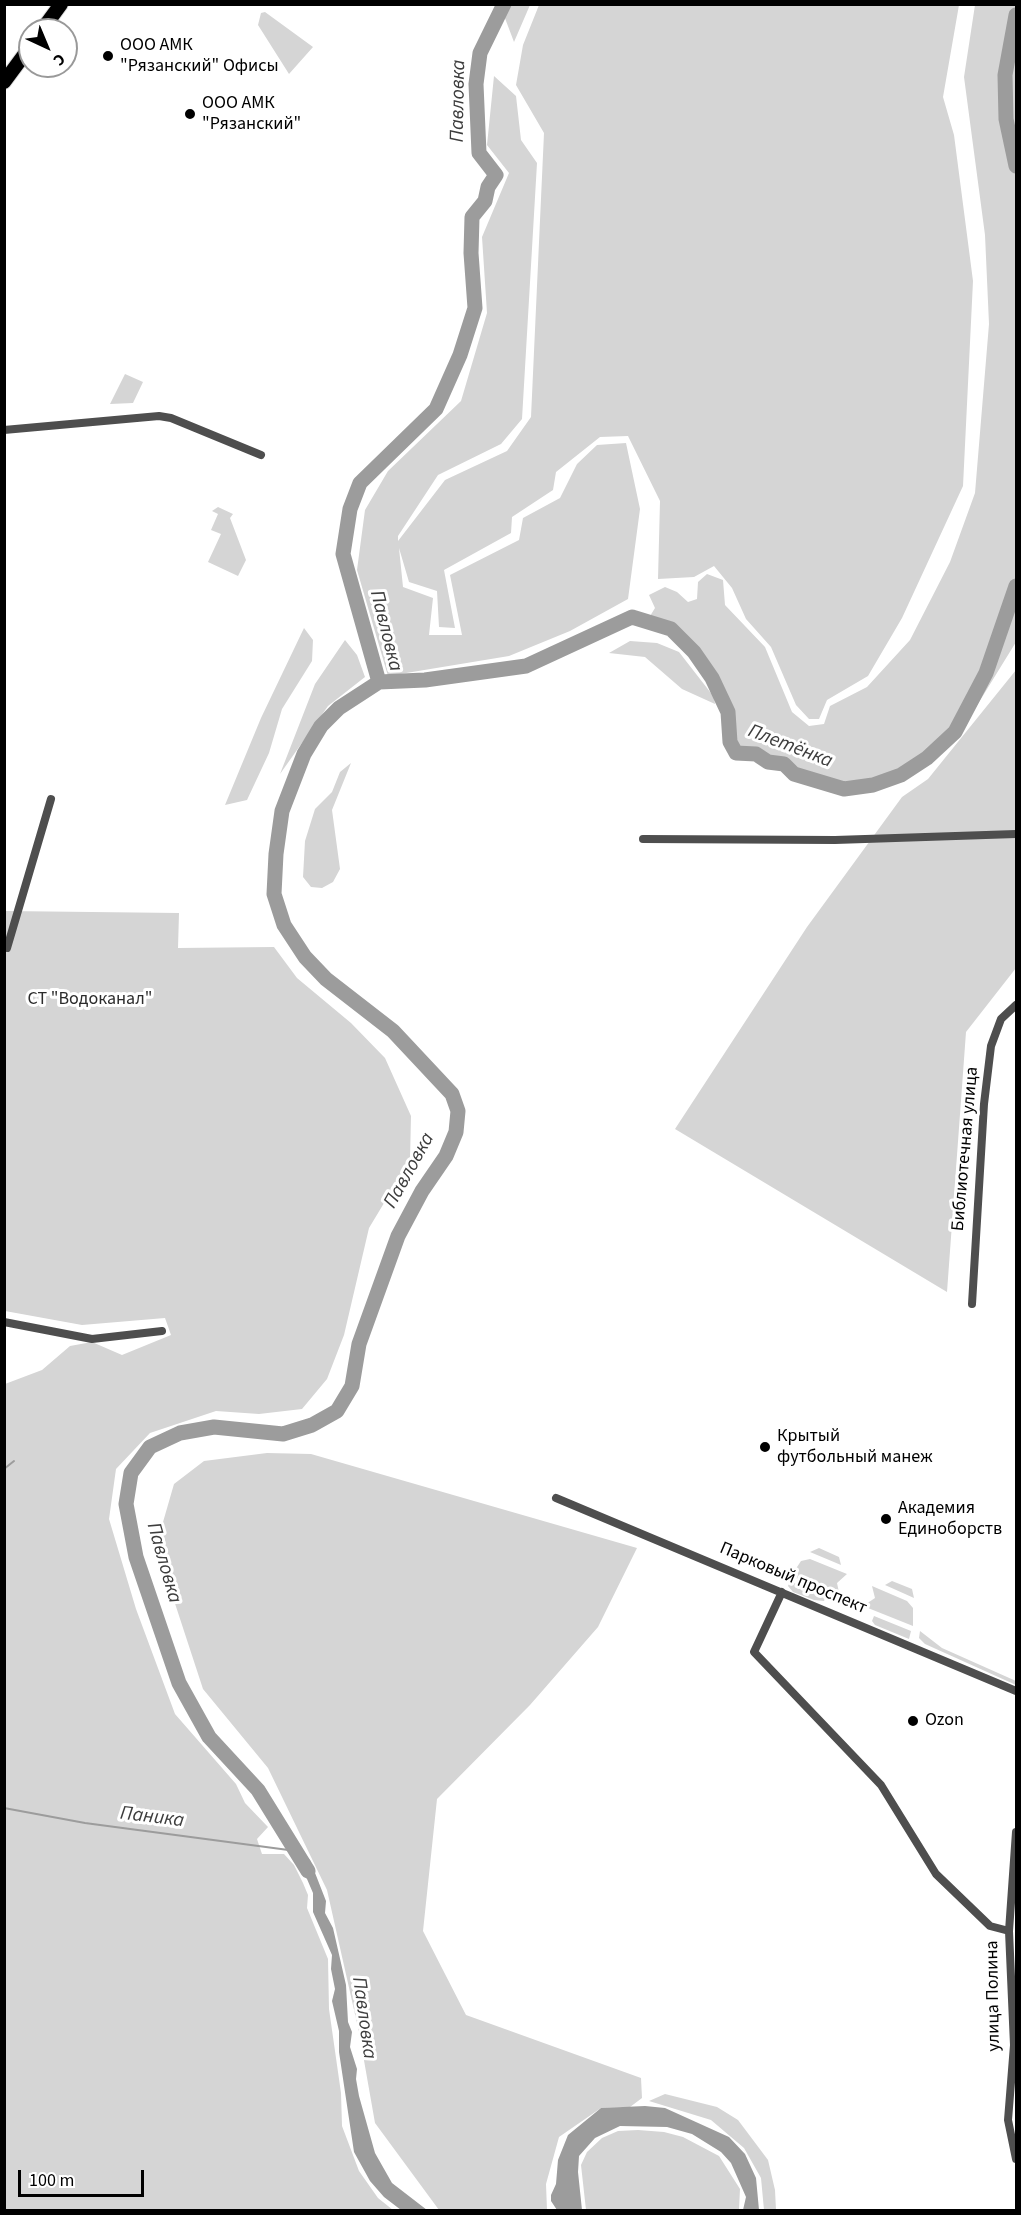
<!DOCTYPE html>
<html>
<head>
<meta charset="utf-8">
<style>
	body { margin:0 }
	#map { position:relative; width:1021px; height:2215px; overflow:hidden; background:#fff; font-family:"Source Sans 3",sans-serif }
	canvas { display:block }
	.frame { position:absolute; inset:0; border:6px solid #000; pointer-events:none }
	.north { position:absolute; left:18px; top:18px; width:60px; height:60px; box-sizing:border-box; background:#fff; border:2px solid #999; border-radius:50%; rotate:136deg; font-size:16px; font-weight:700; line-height:24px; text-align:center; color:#000 }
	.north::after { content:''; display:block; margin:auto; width:21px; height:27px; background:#000; clip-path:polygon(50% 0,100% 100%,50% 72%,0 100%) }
	.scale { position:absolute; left:18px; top:2170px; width:126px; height:27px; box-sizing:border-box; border:3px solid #000; border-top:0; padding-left:8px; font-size:18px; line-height:21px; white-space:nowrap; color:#000; -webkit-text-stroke:4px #fff; paint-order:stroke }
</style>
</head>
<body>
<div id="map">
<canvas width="1021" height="2215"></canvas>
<div class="frame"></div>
<div class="north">С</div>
<div class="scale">100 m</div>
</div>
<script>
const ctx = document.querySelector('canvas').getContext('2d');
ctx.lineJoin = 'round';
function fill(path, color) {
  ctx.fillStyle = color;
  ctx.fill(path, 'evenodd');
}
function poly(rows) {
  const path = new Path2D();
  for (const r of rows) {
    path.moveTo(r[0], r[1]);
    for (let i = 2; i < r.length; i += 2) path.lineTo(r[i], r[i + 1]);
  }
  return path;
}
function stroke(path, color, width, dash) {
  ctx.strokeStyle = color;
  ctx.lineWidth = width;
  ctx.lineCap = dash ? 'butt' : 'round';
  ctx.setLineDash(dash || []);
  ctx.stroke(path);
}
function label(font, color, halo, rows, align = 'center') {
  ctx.font = font + ' "Source Sans 3",sans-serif';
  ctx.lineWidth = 6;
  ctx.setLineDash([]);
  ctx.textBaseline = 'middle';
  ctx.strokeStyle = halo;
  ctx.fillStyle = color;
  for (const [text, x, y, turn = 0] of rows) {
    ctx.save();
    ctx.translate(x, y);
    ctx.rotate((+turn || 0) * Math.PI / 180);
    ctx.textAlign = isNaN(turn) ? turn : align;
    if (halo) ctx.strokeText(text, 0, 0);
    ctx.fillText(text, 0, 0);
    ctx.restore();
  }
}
fill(poly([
	[500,5,530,5,514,42],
	[539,5,959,5,943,97,954,135,973,281,963,486,902,618,868,676,827,700,819,719,809,719,796,705,771,647,746,619,732,588,714,566,694,577,658,579,660,501,628,436,600,437,556,472,553,490,512,517,511,533,444,570,455,628,439,627,437,591,409,582,399,548,403,587,433,598,429,635,462,635,450,575,519,540,523,518,560,498,577,464,597,445,626,443,640,509,628,599,570,631,509,656,388,676,357,570,365,510,388,471,461,401,487,313,482,237,509,173,487,145,494,76,516,96,521,140,537,163,522,419,501,444,438,475,398,536,398,541,445,480,507,451,531,417,544,133,516,85,523,45],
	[975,5,1016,5,1016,642,976,707,963,716,955,732,927,758,901,775,873,785,844,789,794,774,784,764,768,762,756,754,736,753,730,742,728,712,711,678,694,652,671,629,647,621,655,608,649,595,665,587,677,592,688,602,697,599,698,582,707,574,723,580,725,605,765,647,792,712,809,726,824,724,830,706,867,687,910,640,950,562,975,493,989,324,985,235,964,77],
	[265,12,313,47,289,74,258,25,261,13],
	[125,374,143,382,133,403,110,404],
	[218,507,233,514,230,518,246,560,238,576,208,562,221,534,211,530,218,514,212,511],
	[304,628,313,640,312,661,282,709,269,753,247,800,225,805,261,718],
	[345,640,357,655,365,677,328,706,280,774,315,684],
	[630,641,657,643,679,652,714,697,715,704,682,689,645,657,609,653],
	[1016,670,1016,968,966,1032,947,1292,675,1129,807,927,902,797,928,779],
	[351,763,332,810,340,869,333,882,322,888,311,887,303,877,305,841,315,809,332,792,340,772],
	[5,911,179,913,178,948,274,947,297,978,351,1023,385,1058,411,1116,410,1160,369,1228,344,1335,327,1379,302,1409,259,1414,216,1411,150,1433,116,1469,109,1519,136,1609,175,1714,236,1784,245,1803,268,1827,257,1839,262,1854,284,1854,294,1865,303,1883,308,1895,307,1908,328,1959,329,2009,341,2093,342,2126,359,2171,378,2198,393,2210,5,2210,5,1384,42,1370,70,1346,92,1342,122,1355,171,1335,165,1318,82,1325,5,1311],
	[267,1453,311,1454,637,1548,598,1627,530,1705,437,1799,423,1931,466,2015,641,2078,642,2098,630,2107,601,2108,559,2137,546,2184,547,2210,439,2210,375,2123,359,2032,327,1890,268,1768,203,1689,165,1573,161,1529,174,1484,204,1461],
	[819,1548,839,1557,841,1565,810,1552],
	[810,1559,847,1574,837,1583,840,1597,791,1576,801,1561],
	[790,1581,826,1596,824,1601,814,1600,793,1592,788,1586],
	[892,1581,912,1589,914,1598,885,1585],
	[872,1586,907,1601,913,1608,913,1626,863,1606,875,1598],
	[874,1616,911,1631,909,1639,875,1625,872,1621],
	[920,1631,942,1648,1016,1681,1016,1685,925,1644,919,1638],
	[665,2094,717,2107,738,2120,768,2160,775,2190,776,2210,764,2210,761,2178,744,2148,711,2120,649,2101],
	[638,2130,664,2132,683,2137,719,2156,740,2189,739,2210,586,2210,581,2165,587,2152,602,2138,618,2131]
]), '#d5d5d5');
fill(poly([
	[291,1852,302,1853,310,1860,326,1901,325,1913,333,1928,346,1985,348,2022,352,2032,350,2047,357,2069,356,2079,359,2096,375,2153,392,2183,427,2210,401,2210,384,2197,370,2181,354,2152,339,2052,339,2031,332,2001,335,1989,331,1969,332,1955,313,1912,313,1893,307,1879],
	[645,2106,665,2108,729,2137,745,2154,756,2178,759,2210,743,2210,746,2197,731,2163,721,2152,692,2134,667,2127,620,2126,595,2138,579,2156,578,2172,582,2210,557,2210,551,2201,551,2195,556,2184,558,2160,568,2135,601,2108]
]), '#9c9c9c');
stroke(poly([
	[4,1469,14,1461],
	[4,1808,85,1823,296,1851]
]), '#9c9c9c', 2);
stroke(poly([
	[1016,15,1005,75,1006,119,1016,166],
	[379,682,343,554,350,509,360,483,436,409,460,355,475,308,471,253,472,217,485,201,488,187,496,175,479,153,476,84,480,53,504,4],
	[308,1871,258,1790,209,1737,179,1683,136,1557,126,1504,131,1473,150,1447,180,1433,214,1427,283,1434,312,1425,337,1411,352,1386,359,1344,398,1236,422,1191,446,1156,456,1132,458,1111,452,1094,393,1031,326,979,305,957,284,925,274,894,276,854,282,811,304,754,321,726,339,708,379,682,425,680,526,666,632,617,671,629,694,652,712,678,728,712,730,742,736,753,756,754,768,762,784,764,794,774,844,789,873,785,901,775,927,758,955,732,986,673,1016,586]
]), '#9c9c9c', 15);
const primary = poly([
	[42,30,61,4],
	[4,82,30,47]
]);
stroke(primary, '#dbdbdb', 16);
stroke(poly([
	[4,430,159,416,171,418,261,455],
	[643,839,835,840,1016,834],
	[7,948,51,799],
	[972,1304,984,1104,991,1046,1001,1019,1016,1005],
	[4,1322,92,1339,162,1331],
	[556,1498,1016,1691],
	[782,1592,754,1652,881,1785,936,1874,990,1926,1009,1931],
	[1016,1832,1009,1931,1014,2045,1008,2120,1016,2159]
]), '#4e4e4e', 8);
stroke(primary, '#000', 14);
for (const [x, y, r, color] of [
	[108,56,6,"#000"],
	[190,114,6,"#000"],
	[765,1447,6,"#000"],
	[886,1519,6,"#000"],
	[913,1721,6,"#000"]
]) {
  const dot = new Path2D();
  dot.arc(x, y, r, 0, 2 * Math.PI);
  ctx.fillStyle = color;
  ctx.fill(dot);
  stroke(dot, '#fff', 2);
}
label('18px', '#000', '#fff', [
	["ООО АМК",120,46],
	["\"Рязанский\" Офисы",120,67],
	["ООО АМК",202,104],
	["\"Рязанский\"",202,125],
	["Крытый",777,1437],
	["футбольный манеж",777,1458],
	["Академия",898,1509],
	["Единоборств",898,1530],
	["Ozon",925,1721]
], 'left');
label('18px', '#2c2c2c', '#fff', [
	["СТ \"Водоканал\"",90,1000]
]);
label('18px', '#000', '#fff', [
	["Библиотечная улица",966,1149,-85],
	["Парковый проспект",793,1579,23],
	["улица Полина",994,1996,-91]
]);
label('italic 20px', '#3d3d3d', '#fff', [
	["Павловка",459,101,-89],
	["Павловка",385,631,76],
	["Плетёнка",790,747,21],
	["Павловка",410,1171,-61],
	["Павловка",163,1563,74],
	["Паника",152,1818,7],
	["Павловка",363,2018,82]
]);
</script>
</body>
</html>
